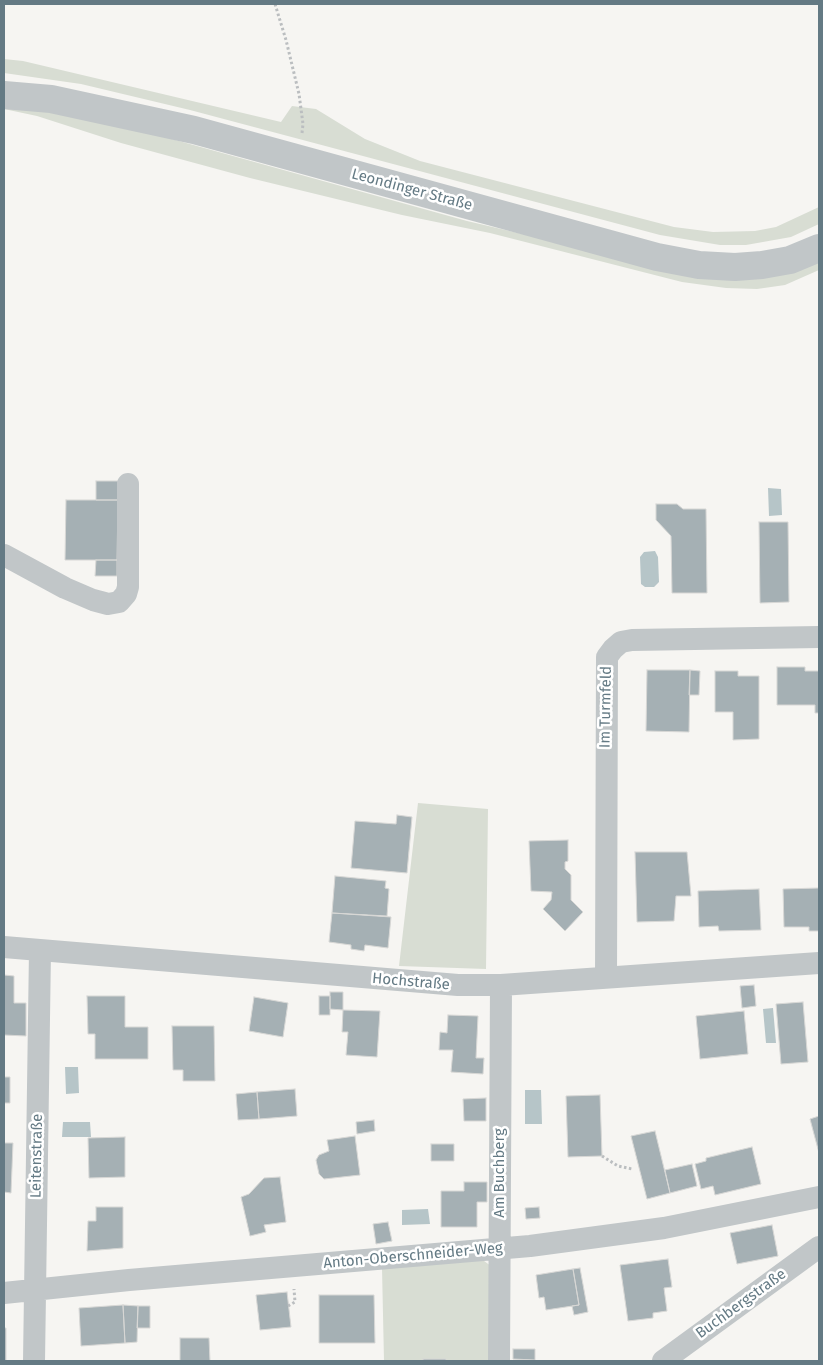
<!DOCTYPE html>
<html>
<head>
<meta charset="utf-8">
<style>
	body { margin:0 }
	#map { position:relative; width:823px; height:1365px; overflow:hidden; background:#f6f5f2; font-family:"Fira Sans",sans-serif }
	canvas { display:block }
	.frame { position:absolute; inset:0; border:5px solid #647a84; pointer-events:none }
</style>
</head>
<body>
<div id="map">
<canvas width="823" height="1365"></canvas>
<div class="frame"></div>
</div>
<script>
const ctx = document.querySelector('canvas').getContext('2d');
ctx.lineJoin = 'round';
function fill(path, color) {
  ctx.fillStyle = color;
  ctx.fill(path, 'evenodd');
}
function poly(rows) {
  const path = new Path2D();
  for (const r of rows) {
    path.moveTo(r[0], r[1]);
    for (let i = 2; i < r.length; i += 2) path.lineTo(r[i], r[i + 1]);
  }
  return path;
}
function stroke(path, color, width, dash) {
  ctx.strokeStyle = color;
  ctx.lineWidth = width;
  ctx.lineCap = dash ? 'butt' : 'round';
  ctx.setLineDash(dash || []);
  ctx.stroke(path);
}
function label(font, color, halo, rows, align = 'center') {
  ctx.font = font + ' "Fira Sans",sans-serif';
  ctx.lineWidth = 5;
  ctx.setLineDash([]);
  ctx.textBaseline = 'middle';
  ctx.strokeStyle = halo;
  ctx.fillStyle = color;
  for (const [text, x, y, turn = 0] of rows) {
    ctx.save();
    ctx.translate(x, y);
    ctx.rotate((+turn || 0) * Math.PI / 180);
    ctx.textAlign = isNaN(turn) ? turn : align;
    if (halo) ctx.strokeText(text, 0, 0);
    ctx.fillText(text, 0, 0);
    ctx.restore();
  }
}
fill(poly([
	[4,59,23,61,281,122,292,106,316,109,365,139,420,161,674,227,713,232,755,231,776,227,819,207,819,224,791,237,746,245,720,245,660,235,190,110,81,84,4,73],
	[4,107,33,108,143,131,467,221,591,250,819,262,819,270,785,285,757,289,726,288,682,282,490,233,402,215,250,178,121,143,37,116,4,109],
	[418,803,488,809,486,969,399,966],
	[480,1258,495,1269,490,1361,384,1361,382,1268]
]), '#d8ddd3');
fill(poly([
	[768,488,781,489,782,515,769,516],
	[655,551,658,557,659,582,654,587,645,587,641,584,640,557,644,552],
	[773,1008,776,1043,766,1043,763,1009],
	[65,1067,78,1067,79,1093,66,1094],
	[525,1090,541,1090,542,1124,525,1124],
	[63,1122,90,1122,91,1137,62,1137],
	[428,1209,430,1224,402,1225,402,1210]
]), '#b6c5c8');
const building = poly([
	[96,481,118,481,118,500,96,500,96,481],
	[66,500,118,500,117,560,65,560,66,500],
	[656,504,677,504,683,509,706,509,707,593,672,593,671,536,656,520,656,504],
	[759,522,788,522,789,602,760,603,759,522],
	[96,560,117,560,117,576,95,576,96,560],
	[777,667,805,667,805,671,819,671,819,713,815,713,815,705,777,705,777,667],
	[647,670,690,670,689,732,646,731,647,670],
	[690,670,700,671,699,695,689,695,690,670],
	[715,671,738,671,738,676,759,676,759,739,733,740,733,712,715,712,715,671],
	[397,815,412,817,407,873,351,868,355,821,396,824,397,815],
	[568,840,568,861,565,862,565,869,571,875,571,900,583,912,565,931,543,909,551,900,552,892,531,891,529,841,568,840],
	[635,852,687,852,691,896,676,896,674,921,637,922,635,852],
	[335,876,386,881,385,888,389,889,387,916,332,913,335,876],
	[819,888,819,931,809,931,809,927,784,927,783,889,819,888],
	[759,889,761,930,719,931,718,926,699,927,698,891,759,889],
	[332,913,391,917,388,948,365,945,364,951,351,949,351,945,329,942,332,913],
	[4,975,14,976,14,1003,26,1003,26,1036,4,1035,4,975],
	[754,985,756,1006,742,1008,740,986,754,985],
	[330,992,343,992,343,1010,330,1009,330,992],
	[87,996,125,996,125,1027,148,1027,148,1059,95,1059,95,1034,88,1034,87,996],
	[319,996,330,996,330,1015,319,1015,319,996],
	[254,997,288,1003,283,1037,249,1031,254,997],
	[803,1002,808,1062,781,1064,776,1004,803,1002],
	[343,1010,380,1011,377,1057,346,1055,348,1032,342,1032,343,1010],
	[744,1011,748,1054,700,1059,696,1016,744,1011],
	[448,1015,478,1016,476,1058,484,1058,483,1074,451,1072,453,1050,439,1050,440,1032,447,1033,448,1015],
	[172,1026,214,1026,215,1081,183,1081,183,1070,173,1070,172,1026],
	[4,1077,10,1077,10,1103,4,1103,4,1077],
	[295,1089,297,1116,259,1119,257,1092,295,1089],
	[257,1092,259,1119,238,1120,236,1094,257,1092],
	[600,1095,602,1156,568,1157,566,1096,600,1095],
	[486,1098,486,1121,464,1121,463,1099,486,1098],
	[819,1116,819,1153,810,1119,819,1116],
	[374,1120,375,1131,357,1134,356,1122,374,1120],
	[655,1131,670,1193,647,1199,631,1136,655,1131],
	[355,1136,360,1175,324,1179,319,1174,316,1160,319,1155,329,1151,327,1140,355,1136],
	[125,1137,125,1177,89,1178,88,1138,125,1137],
	[4,1143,13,1143,11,1193,4,1192,4,1143],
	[431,1144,454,1144,454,1161,431,1161,431,1144],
	[752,1147,761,1184,715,1195,713,1186,701,1189,695,1164,706,1161,706,1158,752,1147],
	[692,1164,697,1186,670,1193,665,1170,692,1164],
	[280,1177,286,1222,264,1225,266,1232,250,1236,241,1197,249,1194,264,1178,280,1177],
	[464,1182,487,1182,487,1202,477,1202,477,1227,441,1227,441,1191,464,1191,464,1182],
	[96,1207,123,1207,123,1248,87,1251,88,1221,96,1221,96,1207],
	[539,1207,540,1218,526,1219,525,1208,539,1207],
	[388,1222,392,1241,376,1244,373,1224,388,1222],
	[772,1225,778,1256,737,1264,730,1233,772,1225],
	[668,1259,672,1287,664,1288,667,1311,653,1313,653,1318,628,1321,620,1265,668,1259],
	[580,1268,588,1312,574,1315,572,1306,579,1305,573,1269,580,1268],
	[573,1269,579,1305,546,1310,544,1297,539,1298,536,1275,573,1269],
	[287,1292,291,1327,260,1330,256,1295,287,1292],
	[319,1295,374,1295,375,1343,319,1343,319,1295],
	[123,1305,125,1343,81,1346,79,1308,123,1305],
	[123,1305,138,1306,137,1342,125,1343,123,1305],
	[138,1306,150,1306,150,1328,137,1328,138,1306],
	[4,1328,6,1328,6,1361,4,1361,4,1328],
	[180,1338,209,1338,210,1361,180,1361,180,1338],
	[513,1349,535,1349,535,1360,513,1359,513,1349],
	[423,1359,446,1359,446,1361,423,1361,423,1359]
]);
fill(building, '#a5b0b4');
stroke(building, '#d7d7d5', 1);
stroke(poly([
	[275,4,286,40,299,94,303,124,302,133],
	[602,1156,618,1166,632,1169],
	[288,1306,295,1302,294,1289]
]), '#bbbec0', 3, [2.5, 2.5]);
stroke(poly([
	[4,555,65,588,93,600,108,604,119,602,126,594,128,587,128,484],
	[4,947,458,985,501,985,819,963],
	[606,977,607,657,613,649,621,642,632,640,819,637],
	[4,1293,129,1280,530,1246,664,1228,819,1197],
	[34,1361,40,950],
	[499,1361,501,985],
	[663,1361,819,1247]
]), '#c1c6c8', 22);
stroke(poly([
	[4,95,51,99,194,130,657,257,699,265,735,267,762,265,790,260,819,248]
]), '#c1c6c8', 28);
label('15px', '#647a84', '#fff', [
	["Leondinger Straße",412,190,15],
	["Im Turmfeld",606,707,-89],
	["Hochstraße",411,982,5],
	["Leitenstraße",37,1156,-89],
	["Am Buchberg",500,1173,-90],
	["Anton-Oberschneider-Weg",413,1256,-5],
	["Buchbergstraße",741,1304,-36]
]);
</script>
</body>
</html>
